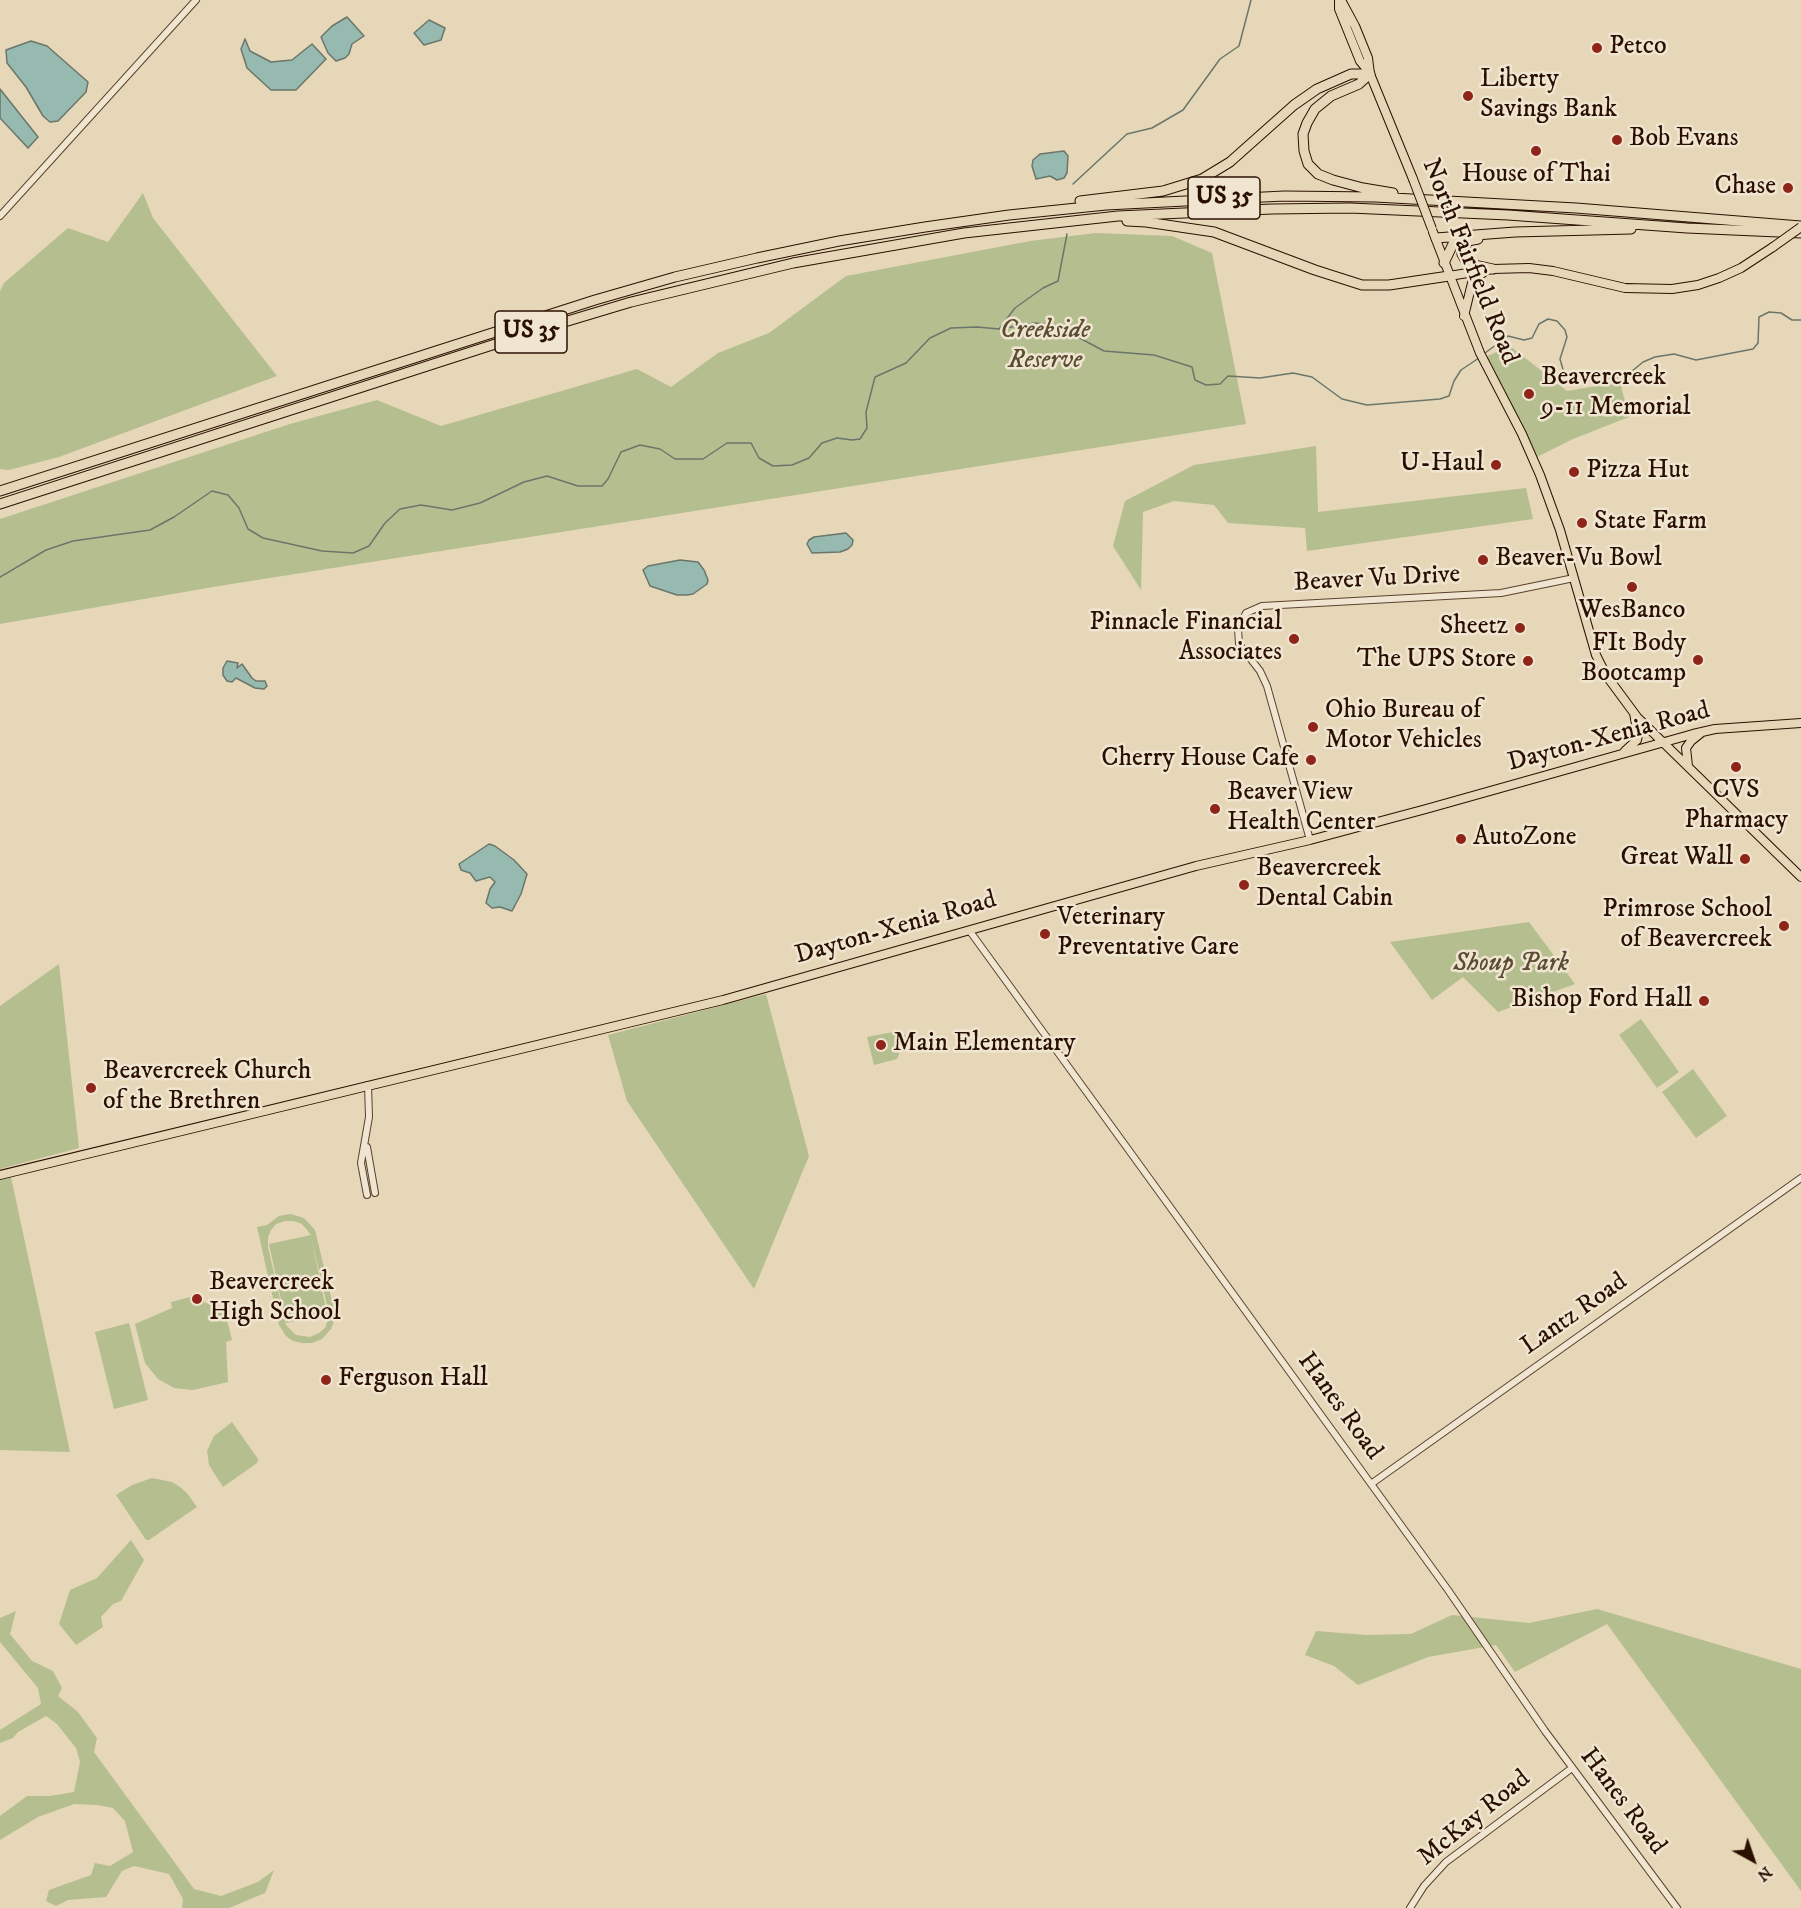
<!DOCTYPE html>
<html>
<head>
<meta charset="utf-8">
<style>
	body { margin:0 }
	#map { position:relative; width:1801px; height:1908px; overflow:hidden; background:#e6d7b8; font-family:"IM FELL DW Pica",serif }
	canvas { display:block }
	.north { position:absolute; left:1723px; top:1830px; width:60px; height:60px; -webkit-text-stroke:4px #efe5d1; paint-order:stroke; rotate:140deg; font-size:16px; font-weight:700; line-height:24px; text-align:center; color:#2b1000 }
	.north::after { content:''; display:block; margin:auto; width:21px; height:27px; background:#2b1000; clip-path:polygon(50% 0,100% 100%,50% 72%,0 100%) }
</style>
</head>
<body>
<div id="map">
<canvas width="1801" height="1908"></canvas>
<div class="north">N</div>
</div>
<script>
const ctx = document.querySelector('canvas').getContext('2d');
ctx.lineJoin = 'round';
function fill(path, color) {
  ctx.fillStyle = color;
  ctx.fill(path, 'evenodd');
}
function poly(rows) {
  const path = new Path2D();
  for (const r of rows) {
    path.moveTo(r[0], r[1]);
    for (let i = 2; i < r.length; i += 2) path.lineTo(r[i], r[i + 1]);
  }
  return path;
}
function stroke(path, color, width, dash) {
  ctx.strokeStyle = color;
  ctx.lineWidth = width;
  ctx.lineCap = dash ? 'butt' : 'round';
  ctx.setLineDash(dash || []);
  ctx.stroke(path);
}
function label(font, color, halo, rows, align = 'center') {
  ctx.font = font + ' "IM FELL DW Pica",serif';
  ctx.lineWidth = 5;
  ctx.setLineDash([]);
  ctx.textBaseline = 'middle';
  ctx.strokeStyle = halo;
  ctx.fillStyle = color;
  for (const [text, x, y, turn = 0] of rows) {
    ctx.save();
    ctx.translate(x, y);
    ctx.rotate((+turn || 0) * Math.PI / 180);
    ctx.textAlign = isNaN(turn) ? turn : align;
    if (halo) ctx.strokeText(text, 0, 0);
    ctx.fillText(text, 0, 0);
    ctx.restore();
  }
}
fill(poly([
	[143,193,153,218,277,376,59,457,9,470,0,469,0,291,4,283,68,228,108,242],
	[1096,233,1172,236,1212,253,1246,424,219,586,0,624,0,519,290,424,377,400,441,426,637,369,671,387,718,353,769,333,846,276,1030,241],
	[1510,346,1567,391,1620,382,1629,417,1573,439,1533,459,1483,358],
	[1316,446,1318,512,1526,488,1533,519,1307,551,1305,528,1228,523,1214,505,1174,501,1143,512,1141,590,1113,546,1125,501,1194,465],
	[1529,922,1575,984,1498,1012,1463,977,1432,1000,1390,942],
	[59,964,79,1148,0,1169,0,1006],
	[766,994,809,1156,754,1289,627,1101,608,1035],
	[1641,1019,1679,1072,1657,1088,1619,1035],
	[893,1032,904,1034,914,1043,915,1050,900,1052,897,1059,874,1065,867,1037],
	[1693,1069,1727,1116,1696,1138,1662,1092],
	[11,1177,70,1452,0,1450,0,1180],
	[290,1214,304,1218,315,1230,334,1309,334,1321,331,1329,322,1339,312,1343,302,1343,293,1341,286,1336,279,1325,257,1227,267,1225,279,1216],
	[285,1221,294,1221,302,1224,311,1235,269,1244,286,1323,327,1314,311,1236,328,1310,328,1320,325,1328,319,1333,310,1337,296,1335,286,1325,268,1247,268,1237,271,1230,276,1224],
	[198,1295,200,1300,215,1307,221,1313,225,1312,232,1340,226,1342,228,1382,193,1390,174,1388,158,1379,145,1363,135,1324,172,1308,171,1302],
	[129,1323,148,1400,114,1409,95,1332],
	[232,1422,258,1459,257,1463,223,1487,209,1465,207,1451,214,1436],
	[152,1478,172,1482,180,1487,187,1493,197,1507,149,1540,146,1540,116,1495,132,1485],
	[131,1540,144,1560,121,1601,113,1604,101,1617,103,1627,76,1645,59,1624,70,1590,97,1578],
	[1597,1609,1801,1669,1801,1891,1607,1624,1515,1672,1496,1645,1428,1657,1358,1685,1334,1666,1305,1655,1316,1631,1366,1635,1411,1634,1452,1615,1529,1623],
	[16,1611,10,1634,32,1661,53,1671,62,1688,58,1696,78,1712,97,1738,94,1752,194,1889,221,1896,258,1882,274,1870,265,1893,229,1908,182,1908,183,1899,169,1874,134,1866,122,1871,106,1897,68,1900,56,1906,46,1901,49,1890,91,1875,95,1863,110,1866,133,1852,125,1821,113,1808,97,1805,74,1804,38,1817,0,1840,0,1816,27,1796,50,1796,74,1792,80,1762,76,1748,57,1724,46,1716,18,1732,13,1738,0,1743,0,1730,41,1704,38,1688,0,1642,0,1618]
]), '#b5be8f');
const water = poly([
	[347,17,364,36,352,44,349,54,345,58,336,61,328,53,321,37,332,26,347,17],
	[429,20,445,28,441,40,424,45,414,33,429,20],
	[245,39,250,51,271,62,292,60,312,44,326,59,296,90,271,90,247,68,241,49,245,39],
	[31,41,47,46,88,82,86,92,58,121,50,122,43,116,26,87,7,63,6,50,31,41],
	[0,89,38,137,28,148,0,118,0,89],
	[1064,151,1068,156,1067,173,1064,178,1057,180,1050,176,1036,179,1032,166,1033,160,1040,154,1064,151],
	[846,533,853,540,852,545,848,549,840,552,812,553,807,544,809,540,814,537,846,533],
	[680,560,698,562,704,570,708,580,707,584,693,594,687,595,677,595,650,586,643,570,648,566,680,560],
	[227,661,238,663,237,668,242,664,252,678,256,681,265,681,267,686,264,689,255,688,236,678,232,682,227,681,223,675,223,668,227,661],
	[489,844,495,846,514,860,527,874,521,894,512,911,500,907,492,908,486,903,490,889,495,882,490,877,476,881,470,873,461,870,459,864,489,844]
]);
fill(water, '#96bab0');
stroke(water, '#6b766a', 1.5);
stroke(poly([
	[1073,184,1127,134,1152,128,1183,110,1220,59,1239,46,1251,0],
	[999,329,1015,308,1043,288,1058,281,1067,234],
	[1485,353,1508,336,1524,340,1532,338,1539,324,1548,319,1557,321,1565,330,1567,337,1560,359,1564,373,1574,380,1585,382,1594,379,1625,377,1643,362,1655,357,1674,354,1696,360,1753,349,1758,343,1759,317,1769,312,1781,313,1792,320,1801,320],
	[0,577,46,550,73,541,150,530,174,517,212,491,228,495,239,508,248,529,263,538,322,551,353,553,369,546,385,523,400,509,421,505,452,510,480,503,524,482,547,476,578,486,602,486,608,479,621,452,640,445,660,449,675,459,703,459,727,443,751,443,759,458,773,466,792,465,809,458,822,443,837,438,852,440,860,439,867,428,866,412,875,377,906,363,930,338,951,328,977,327,999,329,1035,323,1055,325,1104,351,1154,355,1192,367,1195,380,1206,385,1220,384,1228,376,1260,378,1293,373,1312,377,1342,399,1367,405,1440,399,1449,396,1454,381,1461,370,1479,358]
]), '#6b766a', 1.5);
const minor = poly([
	[0,216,196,0],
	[1310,840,1267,686,1260,671,1239,644,1238,629,1246,613,1262,606,1501,593,1574,578],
	[969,930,1448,1590,1545,1731,1677,1908],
	[367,1147,375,1193],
	[367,1195,361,1163,369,1117,368,1085],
	[1371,1484,1801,1178],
	[1410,1908,1424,1886,1446,1862,1572,1768]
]);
const major = poly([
	[1339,0,1339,9,1360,61,1370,73],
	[1341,0,1355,26,1368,58,1370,74,1413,179],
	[1433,232,1480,353,1522,434,1540,475,1560,530,1596,655,1606,675,1637,717,1801,877],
	[1449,276,1493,269,1529,268,1553,271,1625,288,1672,289,1698,285,1719,278,1741,268,1773,247],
	[1464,316,1472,283,1476,278,1484,272],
	[1625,751,1637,740,1638,735,1634,713],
	[1688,766,1686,748,1691,741,1701,733],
	[0,1175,723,1000,1196,866,1310,840,1426,809,1693,734,1715,729,1801,723]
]);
const highway = poly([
	[1370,74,1359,84,1331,96,1315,109,1307,123,1303,134,1304,151,1308,164,1318,174,1333,180,1363,188,1393,193],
	[1080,201,1163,191,1202,179,1230,162,1294,105,1317,89,1351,74,1370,74],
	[1127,221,1146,222,1214,232,1315,270,1362,285,1389,285,1449,276],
	[1436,238,1515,232,1631,229],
	[1478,239,1468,241,1464,248,1462,254,1466,261,1470,264,1493,269],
	[1444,263,1453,244,1462,236],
	[0,491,595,300,675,277,757,258,839,241,925,227,1009,215,1106,205,1284,196,1375,197,1576,208,1801,226],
	[0,504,551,326,631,302,793,263,964,233,1118,216,1272,209,1350,208,1508,215,1687,228,1801,233]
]);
stroke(minor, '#5a422e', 8);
stroke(major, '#2b1000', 10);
stroke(highway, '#2b1000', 11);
stroke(minor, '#efe5d1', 6);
stroke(major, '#e6d7b8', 8);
stroke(highway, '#e6d7b8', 9);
const majorBridge = poly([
	[1413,179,1432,229],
	[1773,247,1801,227]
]);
stroke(majorBridge, '#2b1000', 10, []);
stroke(majorBridge, '#e6d7b8', 8);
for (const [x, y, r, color] of [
	[1597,48,6,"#8f2418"],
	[1468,96,6,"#8f2418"],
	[1617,140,6,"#8f2418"],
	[1536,151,6,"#8f2418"],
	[1788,188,6,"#8f2418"],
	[1529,394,6,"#8f2418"],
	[1496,465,6,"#8f2418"],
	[1574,472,6,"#8f2418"],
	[1582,523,6,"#8f2418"],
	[1483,560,6,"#8f2418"],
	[1632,587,6,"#8f2418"],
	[1520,628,6,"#8f2418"],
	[1294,639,6,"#8f2418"],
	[1698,660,6,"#8f2418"],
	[1528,661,6,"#8f2418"],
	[1313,727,6,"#8f2418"],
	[1311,760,6,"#8f2418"],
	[1736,767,6,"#8f2418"],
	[1215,809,6,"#8f2418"],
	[1461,839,6,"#8f2418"],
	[1745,859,6,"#8f2418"],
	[1244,885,6,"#8f2418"],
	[1784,926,6,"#8f2418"],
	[1045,934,6,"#8f2418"],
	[1704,1001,6,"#8f2418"],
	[881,1045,6,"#8f2418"],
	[91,1088,6,"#8f2418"],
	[197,1299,6,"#8f2418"],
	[326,1380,6,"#8f2418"]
]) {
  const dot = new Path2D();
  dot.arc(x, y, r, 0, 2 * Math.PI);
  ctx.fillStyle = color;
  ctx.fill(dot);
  stroke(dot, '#efe5d1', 2);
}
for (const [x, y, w] of [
	[1224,198,72],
	[531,332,72]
]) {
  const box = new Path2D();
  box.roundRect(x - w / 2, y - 21, w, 42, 4.5);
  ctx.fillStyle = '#efe5d1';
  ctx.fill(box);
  stroke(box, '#2b1000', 1.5);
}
label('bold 24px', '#2b1000', null, [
	["US 35",1224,198],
	["US 35",531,332]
]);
label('26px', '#2b1000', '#efe5d1', [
	["Petco",1609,48],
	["Liberty",1480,81],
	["Savings Bank",1480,111],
	["Bob Evans",1629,140],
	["House of Thai",1536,176,"center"],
	["Chase",1776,188,"right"],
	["Beavercreek",1541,379],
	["9-11 Memorial",1541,409],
	["U-Haul",1484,465,"right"],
	["Pizza Hut",1586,472],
	["State Farm",1594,523],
	["Beaver-Vu Bowl",1495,560],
	["WesBanco",1632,612,"center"],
	["Pinnacle Financial",1282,624,"right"],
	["Associates",1282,654,"right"],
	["Sheetz",1508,628,"right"],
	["FIt Body",1686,645,"right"],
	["Bootcamp",1686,675,"right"],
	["The UPS Store",1516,661,"right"],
	["Ohio Bureau of",1325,712],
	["Motor Vehicles",1325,742],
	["Cherry House Cafe",1299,760,"right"],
	["CVS",1736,792,"center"],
	["Pharmacy",1736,822,"center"],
	["Beaver View",1227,794],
	["Health Center",1227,824],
	["AutoZone",1473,839],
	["Great Wall",1733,859,"right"],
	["Beavercreek",1256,870],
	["Dental Cabin",1256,900],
	["Primrose School",1772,911,"right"],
	["of Beavercreek",1772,941,"right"],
	["Veterinary",1057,919],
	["Preventative Care",1057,949],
	["Bishop Ford Hall",1692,1001,"right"],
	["Main Elementary",893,1045],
	["Beavercreek Church",103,1073],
	["of the Brethren",103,1103],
	["Beavercreek",209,1284],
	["High School",209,1314],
	["Ferguson Hall",338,1380]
], 'left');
label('26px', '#2b1000', '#efe5d1', [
	["North Fairfield Road",1469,262,68],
	["Beaver Vu Drive",1377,580,-3],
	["Dayton-Xenia Road",1609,738,-15],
	["Dayton-Xenia Road",896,929,-16],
	["Lantz Road",1575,1315,-35],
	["Hanes Road",1339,1407,54],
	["Hanes Road",1622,1802,53],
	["McKay Road",1475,1819,-39]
]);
label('italic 26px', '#5b4d32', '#efe5d1', [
	["Creekside",1045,332],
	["Reserve",1045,362],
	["Shoup Park",1511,965]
]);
</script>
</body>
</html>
